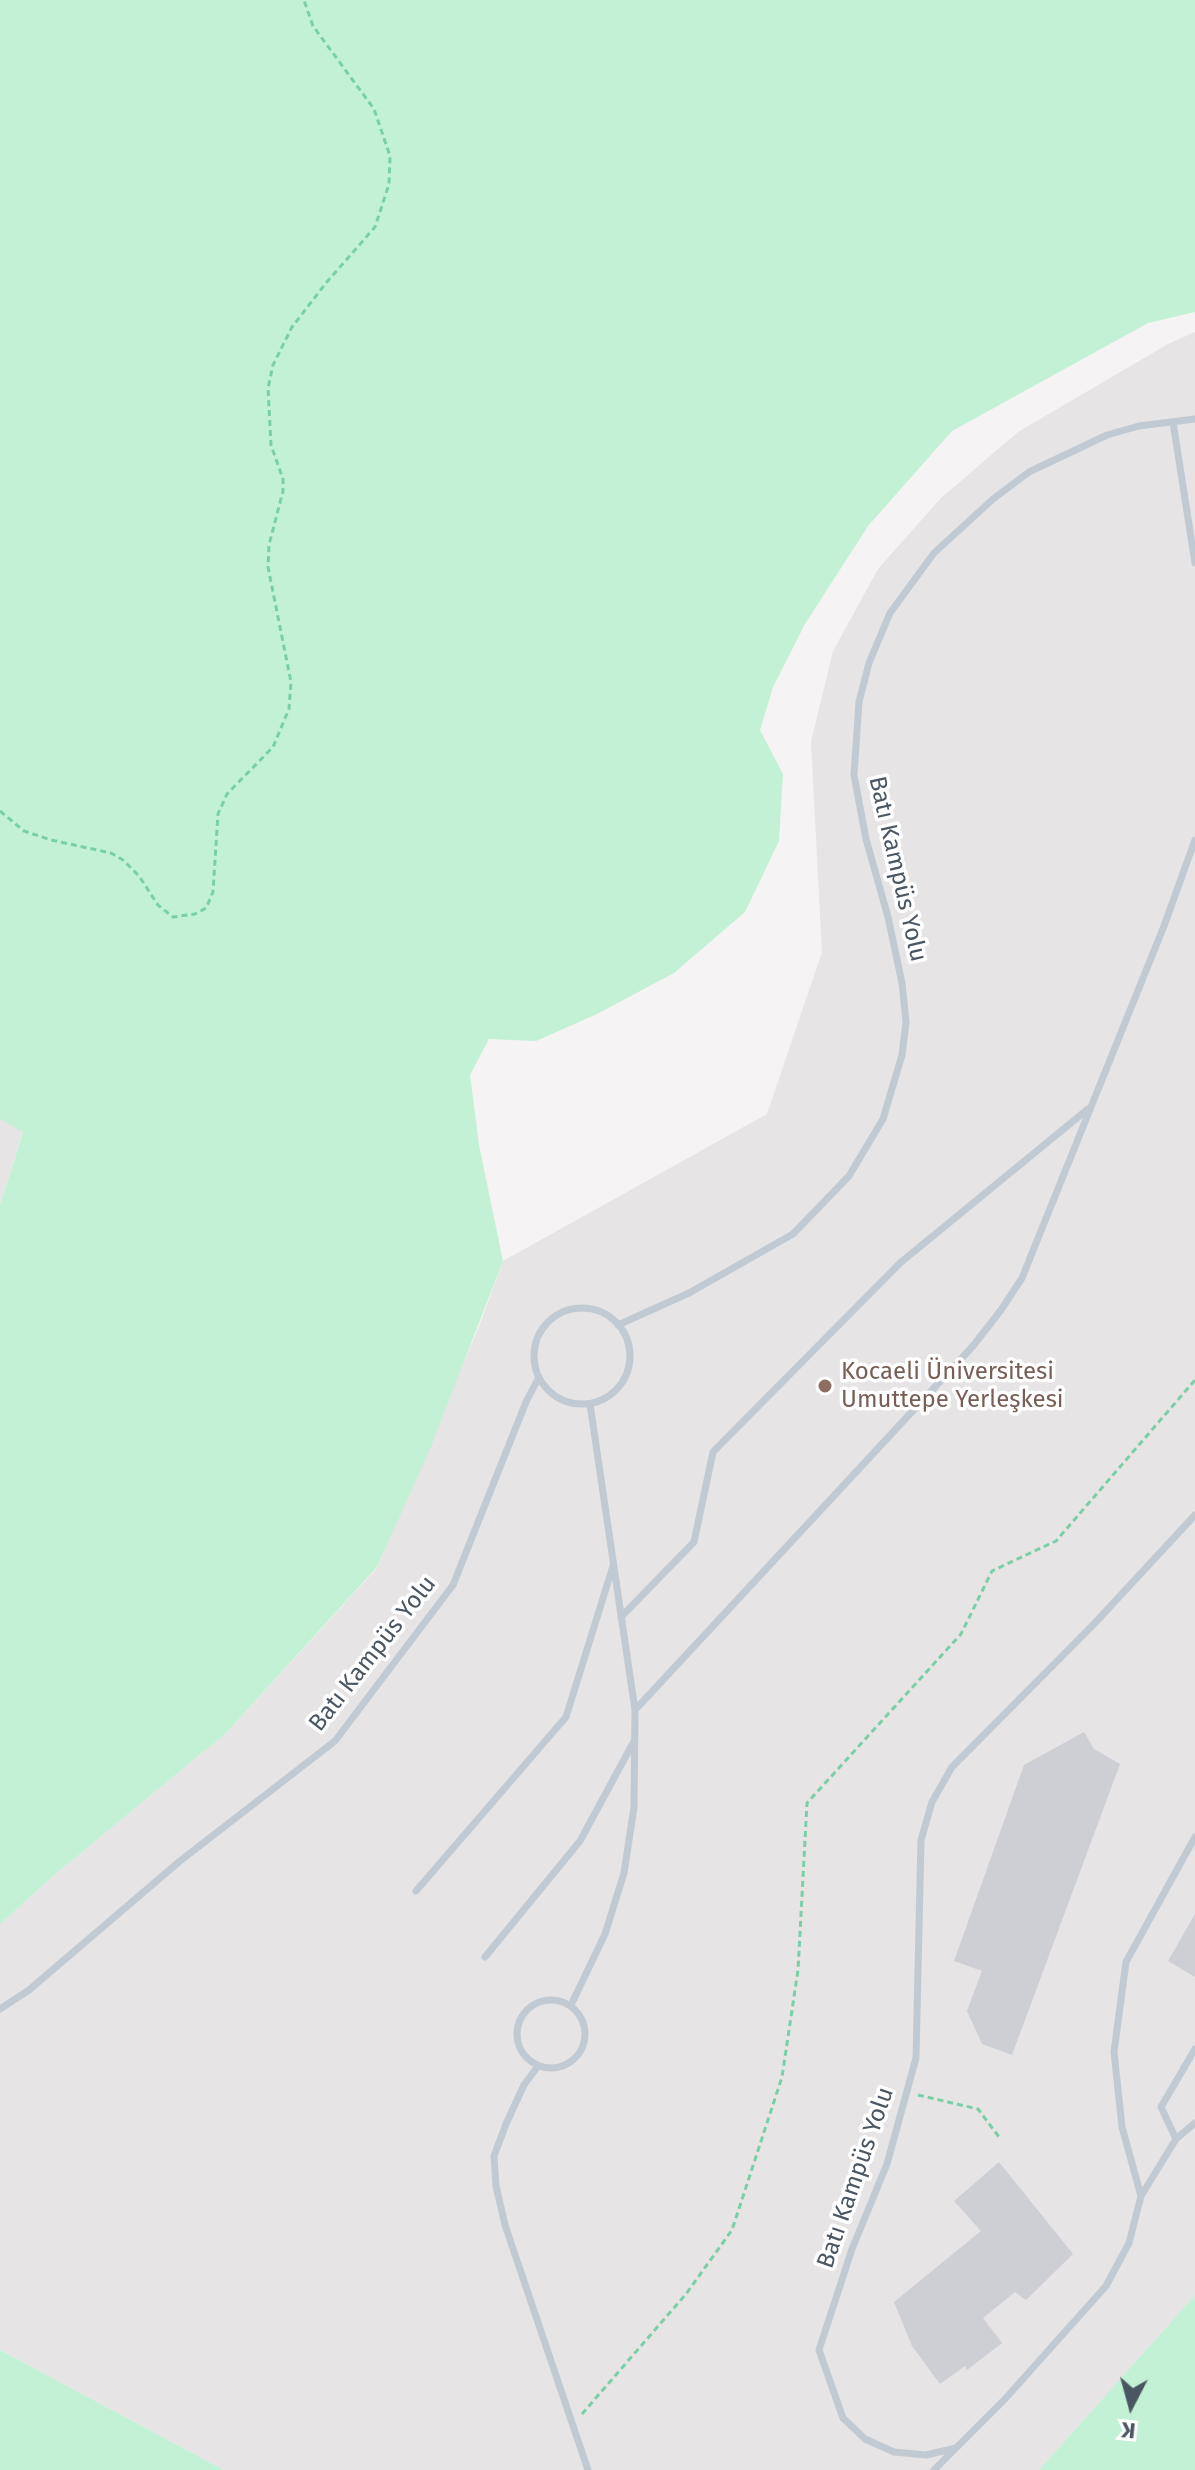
<!DOCTYPE html>
<html>
<head>
<meta charset="utf-8">
<style>
	body { margin:0 }
	#map { position:relative; width:1195px; height:2470px; overflow:hidden; background:#f5f3f3; font-family:"Fira Sans",sans-serif }
	canvas { display:block }
	.north { position:absolute; left:1091px; top:2366px; width:80px; height:80px; -webkit-text-stroke:6px #fff; paint-order:stroke; rotate:186deg; font-size:22px; font-weight:700; line-height:32px; text-align:center; color:#4a5661 }
	.north::after { content:''; display:block; margin:auto; width:28px; height:36px; background:#4a5661; clip-path:polygon(50% 0,100% 100%,50% 72%,0 100%) }
</style>
</head>
<body>
<div id="map">
<canvas width="1195" height="2470"></canvas>
<div class="north">K</div>
</div>
<script>
const ctx = document.querySelector('canvas').getContext('2d');
ctx.lineJoin = 'round';
function fill(path, color) {
  ctx.fillStyle = color;
  ctx.fill(path, 'evenodd');
}
function poly(rows) {
  const path = new Path2D();
  for (const r of rows) {
    if (r.length === 3) {
      path.moveTo(r[0] + r[2], r[1]);
      path.arc(r[0], r[1], r[2], 0, 2 * Math.PI);
      continue;
    }
    path.moveTo(r[0], r[1]);
    for (let i = 2; i < r.length; i += 2) path.lineTo(r[i], r[i + 1]);
  }
  return path;
}
function stroke(path, color, width, dash) {
  ctx.strokeStyle = color;
  ctx.lineWidth = width;
  ctx.lineCap = dash ? 'butt' : 'round';
  ctx.setLineDash(dash || []);
  ctx.stroke(path);
}
function label(font, color, halo, rows, align = 'center') {
  ctx.font = font + ' "Fira Sans",sans-serif';
  ctx.lineWidth = 7;
  ctx.setLineDash([]);
  ctx.textBaseline = 'middle';
  ctx.strokeStyle = halo;
  ctx.fillStyle = color;
  for (const [text, x, y, turn = 0] of rows) {
    ctx.save();
    ctx.translate(x, y);
    ctx.rotate((+turn || 0) * Math.PI / 180);
    ctx.textAlign = isNaN(turn) ? turn : align;
    if (halo) ctx.strokeText(text, 0, 0);
    ctx.fillText(text, 0, 0);
    ctx.restore();
  }
}
fill(poly([
	[1195,332,1195,2295,1039,2470,224,2470,0,2350,0,1924,59,1871,225,1734,377,1568,480,1324,503,1261,767,1114,822,952,811,742,833,651,878,569,941,498,1018,432,1168,344],
	[0,1119,23,1131,0,1205]
]), '#e6e4e5');
fill(poly([
	[0,0,1195,0,1195,312,1148,323,952,431,868,526,805,624,773,687,760,730,783,774,779,841,745,912,674,973,597,1014,536,1041,489,1039,470,1075,479,1145,503,1261,430,1449,377,1567,225,1734,59,1871,0,1924,0,1205,23,1132,0,1119],
	[1195,2295,1195,2470,1039,2470],
	[0,2350,224,2470,0,2470]
]), '#c3f1d5');
fill(poly([
	[1084,1732,1094,1749,1120,1764,1012,2055,982,2044,967,2011,982,1971,954,1961,1024,1765],
	[1195,1914,1195,1977,1168,1961],
	[999,2162,1073,2254,1026,2300,1015,2292,983,2318,1002,2343,967,2370,965,2366,940,2384,912,2346,894,2302,981,2231,954,2201]
]), '#cdcfd5');
stroke(poly([
	[0,811,24,831,51,840,111,853,123,860,139,876,158,905,173,917,195,914,206,908,213,892,218,814,227,794,273,747,289,709,291,682,268,567,269,545,283,491,283,479,271,445,268,388,273,365,292,327,326,283,375,227,389,184,390,156,374,109,313,26,304,0],
	[918,2095,978,2109,999,2137],
	[582,2414,686,2294,732,2230,782,2077,798,1970,807,1803,961,1634,992,1571,1056,1541,1195,1380]
]), '#7ad0a6', 3, [6, 4]);
stroke(poly([
	[1173,422,1195,563],
	[582,1356,48],
	[618,1325,689,1293,793,1234,849,1176,883,1119,902,1055,906,1022,902,983,888,917,866,839,854,775,859,702,869,663,890,613,934,553,993,499,1029,472,1107,435,1139,426,1195,419],
	[590,1404,635,1710,973,1346,1001,1310,1022,1278,1164,926,1195,840],
	[1195,1515,1094,1624,952,1767,932,1802,921,1840,916,2058,887,2164,852,2249,819,2350,843,2418,865,2439,894,2452,926,2455,956,2448,1005,2399,1106,2286,1129,2243,1141,2196,1176,2139,1195,2123],
	[621,1617,694,1542,713,1452,900,1263,1088,1109],
	[416,1891,566,1717,613,1566],
	[485,1957,580,1841,633,1743],
	[551,2034,34],
	[571,2005,605,1934,624,1873,634,1807,635,1710],
	[0,2009,29,1990,180,1861,335,1741,453,1585,526,1402,539,1377],
	[538,2066,524,2085,506,2124,494,2156,496,2186,505,2225,588,2470],
	[1176,2139,1161,2107,1195,2049],
	[1141,2196,1122,2127,1114,2052,1126,1962,1195,1837],
	[934,2470,955,2449]
]), '#c1cad2', 7);
for (const [x, y, r, color] of [
	[825,1386,8,"#8d6e63"]
]) {
  const dot = new Path2D();
  dot.arc(x, y, r, 0, 2 * Math.PI);
  ctx.fillStyle = color;
  ctx.fill(dot);
  stroke(dot, '#fff', 3);
}
label('24px', '#4a5661', '#fff', [
	["Batı Kampüs Yolu",897,869,77],
	["Batı Kampüs Yolu",373,1654,-52],
	["Batı Kampüs Yolu",856,2178,-71]
]);
label('24px', '#785e54', '#fff', [
	["Kocaeli Üniversitesi",841,1372],
	["Umuttepe Yerleşkesi",841,1400]
], 'left');
</script>
</body>
</html>
